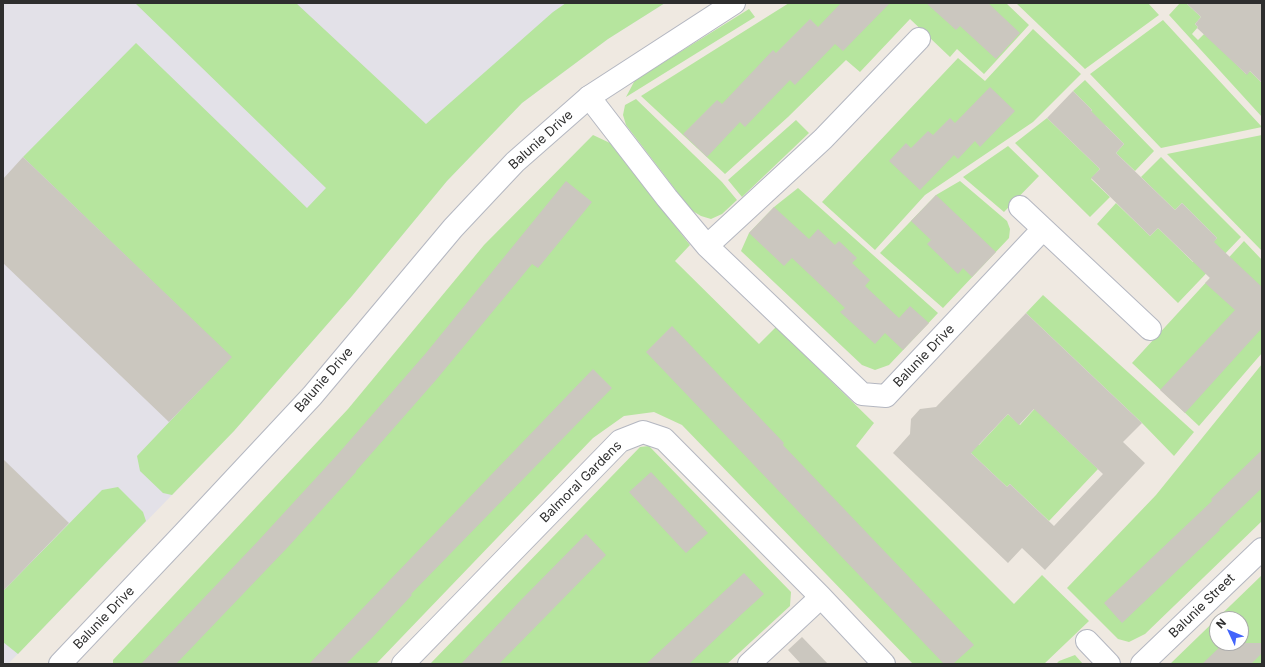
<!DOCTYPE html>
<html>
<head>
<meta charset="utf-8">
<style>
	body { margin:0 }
	#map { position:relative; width:1265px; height:667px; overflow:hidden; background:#efe9e1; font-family:Inter,sans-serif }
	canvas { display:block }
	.frame { position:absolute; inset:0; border:4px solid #2e2e2e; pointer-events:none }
	.north { position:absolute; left:1209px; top:611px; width:40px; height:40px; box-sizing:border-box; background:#fff; border:1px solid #ababab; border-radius:50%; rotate:314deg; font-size:11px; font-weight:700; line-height:16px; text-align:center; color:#2e2e2e }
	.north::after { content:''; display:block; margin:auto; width:14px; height:18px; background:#4264fb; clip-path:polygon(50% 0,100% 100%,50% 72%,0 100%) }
</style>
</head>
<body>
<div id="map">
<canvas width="1265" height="667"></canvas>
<div class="frame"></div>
<div class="north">N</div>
</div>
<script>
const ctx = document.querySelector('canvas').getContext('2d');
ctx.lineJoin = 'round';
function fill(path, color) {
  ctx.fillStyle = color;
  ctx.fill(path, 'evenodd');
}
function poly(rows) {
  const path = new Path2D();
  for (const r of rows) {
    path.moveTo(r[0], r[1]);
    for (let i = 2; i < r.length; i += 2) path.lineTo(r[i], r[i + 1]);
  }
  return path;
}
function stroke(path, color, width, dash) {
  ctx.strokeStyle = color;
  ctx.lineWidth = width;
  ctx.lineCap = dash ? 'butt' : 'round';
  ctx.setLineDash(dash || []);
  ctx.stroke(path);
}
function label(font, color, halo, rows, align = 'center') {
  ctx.font = font + ' Inter,sans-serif';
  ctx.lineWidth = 3;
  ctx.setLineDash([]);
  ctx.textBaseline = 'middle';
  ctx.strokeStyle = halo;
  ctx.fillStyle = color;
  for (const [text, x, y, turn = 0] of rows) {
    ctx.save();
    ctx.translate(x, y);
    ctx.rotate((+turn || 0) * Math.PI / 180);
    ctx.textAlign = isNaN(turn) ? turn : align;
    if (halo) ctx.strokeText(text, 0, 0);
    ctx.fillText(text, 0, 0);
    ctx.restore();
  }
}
fill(poly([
	[3,3,665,3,608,39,522,103,447,181,352,296,234,431,8,664,3,664]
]), '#e3e1e8');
fill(poly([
	[135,3,296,3,426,124,553,12,566,3,665,3,608,39,522,103,447,181,352,296,234,431,172,495,163,493,140,471,137,456,231,357,23,157,136,43,307,208,326,188],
	[789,3,1006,3,1029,25,984,74,957,49,950,57,910,19,860,72,846,60,788,117,725,174,641,96],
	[1016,3,1148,3,1159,15,1085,69],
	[1180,3,1186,3,1201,17,1195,24,1198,27,1192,34,1198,40,1205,33,1246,74,1250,71,1262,83,1262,117,1169,15],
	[749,9,755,17,626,97,635,80],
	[1163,20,1262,127,1161,148,1090,74],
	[1033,29,1081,74,1033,122,925,195,875,250,822,202,958,58,985,81],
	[1085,80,1154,151,1135,171,1116,153,1124,144,1106,126,1086,117,1092,110,1073,91],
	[636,99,722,182,737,200,722,214,711,219,701,216,691,210,626,125,623,115,625,105],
	[1047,118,1100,169,1091,179,1110,197,1090,217,1015,143],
	[796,120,809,133,742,197,728,180],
	[593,135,610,143,690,245,675,261,759,344,776,327,874,423,856,446,1014,604,1042,575,1089,621,1044,664,913,664,682,425,654,412,624,416,593,438,376,664,113,664,113,660,348,409,484,245],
	[1262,135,1262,251,1167,154],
	[1008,146,1039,176,1004,212,963,177],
	[1161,157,1241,237,1178,303,1097,224,1116,203,1150,236,1158,228,1193,262,1217,238,1182,203,1175,210,1141,177],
	[960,181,1007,221,1010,229,1009,238,943,308,880,253,936,195],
	[798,188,938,313,889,365,875,370,862,365,741,251,749,233,774,207],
	[1244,241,1262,260,1262,353,1199,426,1132,363],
	[1043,295,1194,432,1174,456,1142,423,1026,313],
	[1262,364,1262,521,1145,634,1129,642,1118,639,1067,588,1156,495],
	[1038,405,1058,431,1098,469,1049,521,1010,484,1007,487,971,453,962,429,979,445,1008,414,1020,425],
	[649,446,791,592,790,606,727,664,430,664,640,447],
	[118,487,143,512,146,521,18,654,3,642,3,591,102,490],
	[1262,575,1262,664,1170,664],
	[1217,619,1241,619,1241,643,1217,643],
	[1075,655,1083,664,1056,664,1059,661]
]), '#b6e59e');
fill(poly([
	[841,3,890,3,843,51,835,44,795,85,790,80,745,127,740,122,707,157,683,134,717,100,722,104,773,50,776,53,810,19,818,27],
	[926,3,988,3,1020,33,996,59,960,26,956,30],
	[1186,3,1262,3,1262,83,1250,71,1247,75,1197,28,1198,27,1195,24,1201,17],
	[990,87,1015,111,980,147,975,141,958,159,954,155,920,190,889,161,906,143,911,148,928,131,933,135,950,118,955,123],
	[1073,91,1092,110,1091,111,1124,144,1116,153,1175,210,1182,203,1217,238,1214,242,1262,287,1262,328,1185,413,1160,390,1235,310,1205,283,1210,278,1158,228,1150,236,1091,178,1100,169,1047,118],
	[23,157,232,357,169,422,3,263,3,179],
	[566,181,592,202,538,268,532,264,436,380,356,471,356,472,288,547,176,664,141,664,259,540,338,454,426,353],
	[936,195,996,252,972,277,963,268,958,274,927,244,931,240,911,221],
	[774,207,809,239,818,229,835,245,839,241,857,258,852,263,870,280,865,286,899,318,910,306,929,323,903,350,885,333,875,344,840,312,845,308,792,258,784,266,749,233],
	[1026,313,1142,423,1123,442,1145,463,1045,570,1022,548,1008,563,893,453,910,434,911,419,920,409,936,407],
	[1034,409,1103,474,1054,526,1010,484,1007,487,971,453,1008,414,1019,425],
	[672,326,784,443,783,445,974,645,953,664,944,664,646,352],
	[593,369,612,388,411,594,412,595,370,640,346,664,309,664],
	[1262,450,1262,488,1219,529,1220,530,1122,623,1104,603,1212,501,1211,499],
	[3,459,69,523,3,591],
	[651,472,708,533,686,553,629,492],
	[586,534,606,555,499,664,461,664,519,602],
	[744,573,764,594,744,612,689,664,646,664],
	[802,637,828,664,801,664,788,650],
	[1224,643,1262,643,1262,653,1251,664,1202,664]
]), '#cbc7bf');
const minor = poly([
	[589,97,667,198,707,246,862,394,886,396,1043,229],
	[1020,207,1150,329],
	[707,246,823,139,919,39],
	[1087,641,1109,664],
	[403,664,620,441,643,432,664,439,821,597,884,664],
	[749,664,821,597],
	[1142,664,1262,549]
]);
const tertiary = poly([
	[60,664,184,533,312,396,453,228,515,162,589,97,734,3]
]);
stroke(minor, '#b4b7c1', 24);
stroke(tertiary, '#b4b7c1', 24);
stroke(minor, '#fff', 22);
stroke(tertiary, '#fff', 22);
label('13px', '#2e2e2e', '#fff', [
	["Balunie Drive",541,140,-42],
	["Balunie Drive",924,356,-46],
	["Balunie Drive",324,380,-49],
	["Balmoral Gardens",581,482,-45],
	["Balunie Street",1202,606,-44],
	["Balunie Drive",104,618,-46]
]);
</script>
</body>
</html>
